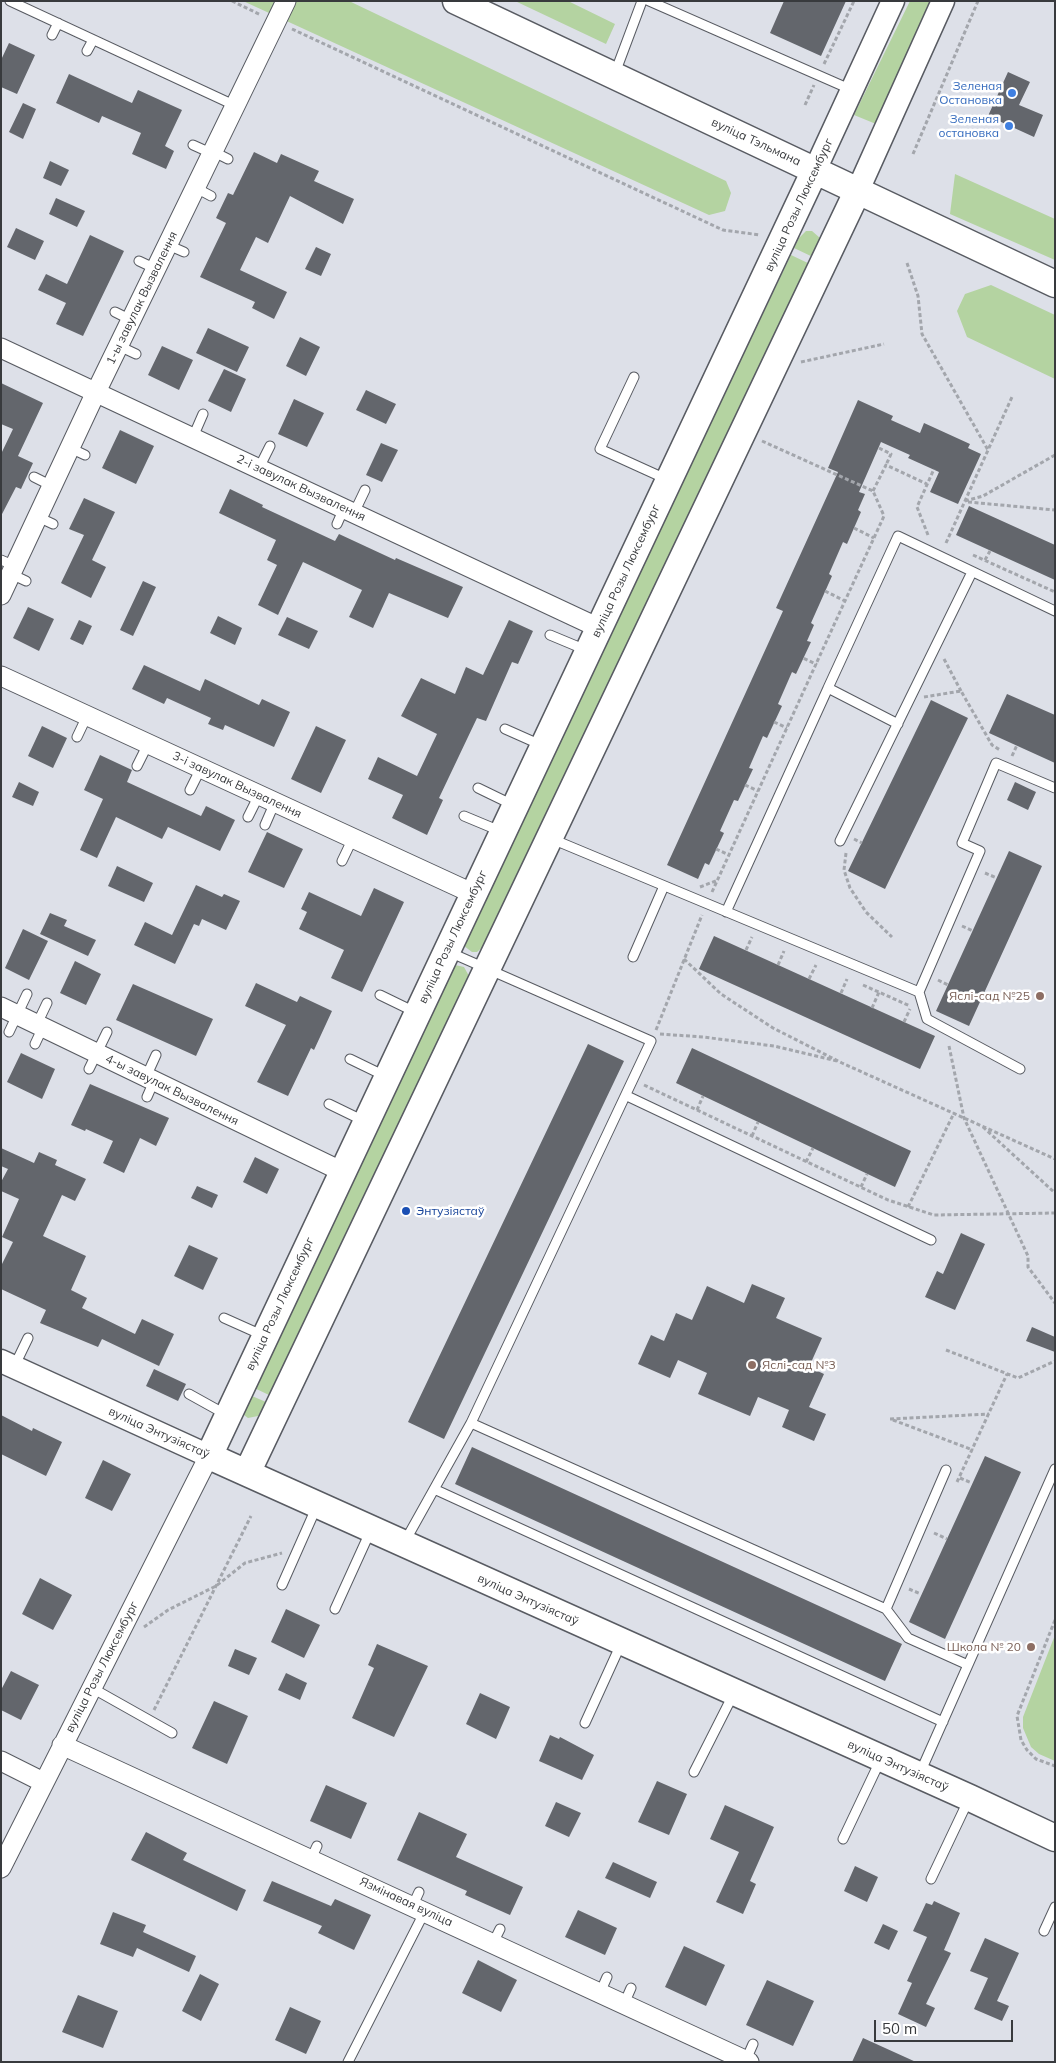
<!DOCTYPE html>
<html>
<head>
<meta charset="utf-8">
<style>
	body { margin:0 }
	#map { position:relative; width:1056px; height:2063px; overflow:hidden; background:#dde0e8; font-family:Mulish,sans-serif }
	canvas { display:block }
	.frame { position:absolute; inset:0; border:2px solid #383a3d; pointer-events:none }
	.scale { position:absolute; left:874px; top:2020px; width:139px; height:22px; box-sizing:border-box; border:2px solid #383a3d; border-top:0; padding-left:6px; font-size:15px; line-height:18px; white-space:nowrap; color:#383a3d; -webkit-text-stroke:4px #fff; paint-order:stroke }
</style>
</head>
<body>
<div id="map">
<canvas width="1056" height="2063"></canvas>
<div class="frame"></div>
<div class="scale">50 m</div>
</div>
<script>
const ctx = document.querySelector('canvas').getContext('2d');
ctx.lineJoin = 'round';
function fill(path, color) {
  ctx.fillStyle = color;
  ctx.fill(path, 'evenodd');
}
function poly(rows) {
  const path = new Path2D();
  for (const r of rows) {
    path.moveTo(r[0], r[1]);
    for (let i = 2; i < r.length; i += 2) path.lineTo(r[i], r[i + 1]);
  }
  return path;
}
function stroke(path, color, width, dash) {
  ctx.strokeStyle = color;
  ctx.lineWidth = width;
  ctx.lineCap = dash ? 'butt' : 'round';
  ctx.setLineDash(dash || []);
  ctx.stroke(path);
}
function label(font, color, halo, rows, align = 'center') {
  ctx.font = font + ' Mulish,sans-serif';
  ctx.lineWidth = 5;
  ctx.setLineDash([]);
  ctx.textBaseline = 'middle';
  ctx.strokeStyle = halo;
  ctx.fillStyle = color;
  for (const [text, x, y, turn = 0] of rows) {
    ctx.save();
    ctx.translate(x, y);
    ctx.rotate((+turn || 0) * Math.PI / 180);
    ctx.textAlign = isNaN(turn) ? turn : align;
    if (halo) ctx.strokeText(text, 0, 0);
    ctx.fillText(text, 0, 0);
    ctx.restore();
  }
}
fill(poly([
	[243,1,349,1,726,181,731,193,725,211,709,215],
	[515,1,568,1,615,24,606,44],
	[910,1,931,1,876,124,854,115],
	[955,174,1055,219,1055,260,950,214],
	[806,231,812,231,820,238,821,243,815,258,794,248,799,238],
	[791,255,812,265,485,945,477,952,472,952,464,946,463,941,469,926],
	[991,285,1055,315,1055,379,967,337,957,311,965,294],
	[455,965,464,967,469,976,468,981,269,1395,248,1385],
	[245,1393,266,1402,258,1416,248,1418,240,1412],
	[1055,1635,1055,1761,1039,1754,1031,1747,1023,1728,1023,1717]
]), '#b4d3a1');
fill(poly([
	[784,1,846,1,821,56,770,33],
	[9,43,35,55,17,94,1,87,1,60],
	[1008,72,1030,82,1019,105,1043,115,1034,137,988,116],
	[69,74,132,103,138,90,182,110,165,146,174,151,166,169,132,154,141,133,102,116,99,123,56,103],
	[23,103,36,109,23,139,9,132],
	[254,152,277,163,281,154,319,171,314,181,354,199,343,224,290,196,268,243,256,237,240,270,287,292,274,319,252,308,255,302,200,277,226,223,216,218,228,193,233,195],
	[50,161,69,170,61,186,43,178],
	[56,198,85,211,77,227,49,214],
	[16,228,44,241,35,260,7,247],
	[90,235,124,251,83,336,56,324,66,303,38,290,46,274,67,284],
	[316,247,331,254,321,276,305,269],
	[208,328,249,347,237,372,196,353],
	[300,337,320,347,306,376,286,366],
	[162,346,193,360,179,390,148,375],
	[224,369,246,379,231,412,208,401],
	[1,383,43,403,18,456,33,463,21,489,16,487,1,516,1,454,13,429,1,424],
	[366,390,396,404,386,424,356,410],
	[294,399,324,413,307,447,278,434],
	[858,400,893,416,891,420,920,433,924,423,970,444,968,448,981,454,958,504,930,492,939,472,908,458,910,455,881,442,859,492,865,494,858,510,861,512,847,544,843,542,829,574,832,576,811,623,814,625,807,641,811,642,796,674,792,672,778,704,782,706,767,738,763,736,749,768,753,769,738,801,734,800,720,831,724,833,709,865,705,863,698,879,667,865,783,611,776,608,838,472,828,468],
	[120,430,154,446,136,484,102,468],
	[381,443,398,450,382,482,366,475],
	[230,489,263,505,262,507,335,541,339,534,395,560,396,558,463,587,448,618,389,593,373,628,349,617,362,590,303,562,278,615,258,605,277,565,267,560,276,540,219,513],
	[84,498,115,512,92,560,106,567,91,598,61,583,84,535,69,529],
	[969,506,1055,545,1055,580,956,535],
	[143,581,156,587,133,636,120,630],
	[28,607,54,619,39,651,13,638],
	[218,616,242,628,235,645,210,633],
	[287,617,318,631,309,649,278,635],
	[79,620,92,626,83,645,70,639],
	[509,620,533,631,518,664,512,662,486,721,477,718,439,798,443,800,427,835,392,818,403,795,368,779,378,757,417,776,437,734,401,716,421,678,455,694,466,667,483,675],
	[144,665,200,691,205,679,259,705,262,699,290,712,274,747,225,725,223,730,208,724,211,718,167,698,164,704,132,689],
	[1007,694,1055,715,1055,763,989,733],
	[931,700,968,718,885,889,848,871],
	[42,726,67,738,53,768,28,756],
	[316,726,346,740,321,793,291,779],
	[100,755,132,770,127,782,201,816,206,806,235,820,220,851,168,827,162,839,116,817,97,858,80,850,103,799,84,790],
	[19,782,39,792,33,806,12,797],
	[1015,782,1036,792,1028,810,1007,800],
	[267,832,303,849,284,888,248,872],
	[1009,851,1042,866,969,1026,936,1011],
	[117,866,153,883,144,902,108,886],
	[196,885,222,897,224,894,240,901,226,930,202,919,199,926,194,924,175,964,134,945,145,922,172,935],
	[374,888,404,902,362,992,331,978,344,950,299,929,307,912,301,909,309,892,361,916],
	[50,913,67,920,64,926,96,940,88,956,40,934],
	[23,929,48,941,29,980,5,968],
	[714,936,935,1036,920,1069,699,969],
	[75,961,101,974,86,1005,60,993],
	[256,983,297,1002,300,996,332,1011,314,1050,311,1048,288,1096,257,1082,286,1025,245,1006],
	[133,984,213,1019,196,1056,116,1020],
	[588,1044,624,1061,444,1439,408,1422],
	[692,1048,911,1151,895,1187,676,1083],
	[21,1053,55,1069,42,1099,7,1082],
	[90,1084,169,1118,156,1146,140,1138,124,1173,103,1163,113,1141,86,1129,85,1131,71,1125],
	[1,1148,34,1163,39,1152,57,1160,55,1165,86,1179,75,1201,62,1195,43,1236,86,1256,71,1290,87,1298,82,1308,135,1334,142,1319,174,1334,159,1366,102,1339,98,1347,40,1323,46,1310,1,1289,1,1266,13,1242,2,1237,19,1199,1,1191,1,1182,8,1169,1,1166],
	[255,1157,279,1169,267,1194,243,1182],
	[197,1186,218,1195,212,1208,191,1198],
	[961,1233,985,1244,955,1310,925,1297,937,1271,943,1274],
	[189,1245,218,1258,203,1290,174,1276],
	[752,1284,785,1298,776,1318,822,1338,809,1367,824,1374,809,1407,826,1414,814,1441,782,1427,789,1410,758,1397,750,1416,698,1394,707,1373,678,1360,670,1378,638,1364,651,1335,664,1341,676,1313,692,1320,707,1286,744,1303],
	[1032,1327,1055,1337,1055,1352,1026,1341],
	[154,1369,186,1384,178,1401,146,1386],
	[1,1415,32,1431,33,1428,62,1442,46,1476,1,1454],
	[472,1447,902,1644,885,1681,455,1484],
	[985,1456,1021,1472,945,1639,909,1622],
	[103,1460,131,1474,112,1511,85,1498],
	[40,1578,72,1595,53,1630,22,1614],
	[286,1609,320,1625,304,1658,271,1642],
	[377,1644,428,1666,394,1737,352,1718,374,1668,368,1665],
	[235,1649,257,1658,249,1675,228,1666],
	[11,1671,39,1685,21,1720,1,1710,1,1690],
	[286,1673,307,1683,300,1700,278,1690],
	[480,1693,510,1707,496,1739,466,1724],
	[214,1701,248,1716,227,1764,192,1748],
	[550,1735,559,1739,560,1737,594,1755,582,1780,539,1761],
	[657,1781,687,1794,669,1835,638,1822],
	[326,1785,367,1803,351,1839,310,1821],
	[556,1802,581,1813,569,1837,545,1826],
	[725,1805,774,1827,750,1881,756,1884,743,1914,716,1902,739,1852,710,1839],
	[419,1812,467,1834,456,1857,523,1887,510,1915,465,1895,467,1891,397,1860],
	[146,1832,187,1853,183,1860,246,1890,237,1911,131,1860],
	[613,1862,657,1882,650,1898,605,1878],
	[855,1866,878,1877,867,1902,844,1891],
	[272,1881,331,1906,335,1899,371,1915,354,1950,318,1933,322,1926,263,1901],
	[934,1901,960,1913,944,1950,951,1953,926,2004,935,2008,926,2027,898,2014,912,1983,907,1981,927,1937,913,1931,926,1903,932,1905],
	[578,1910,617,1928,605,1955,565,1937],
	[113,1912,146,1925,143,1932,196,1956,189,1972,137,1948,133,1957,100,1944],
	[883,1924,898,1931,889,1950,874,1943],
	[985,1938,1019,1953,997,2001,1009,2006,1002,2021,974,2009,988,1978,970,1971],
	[684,1946,725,1965,706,2006,665,1987],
	[478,1960,517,1980,501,2012,462,1993],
	[200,1974,219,1984,201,2021,182,2011],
	[767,1980,814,2001,793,2046,746,2025],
	[78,1995,118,2011,103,2048,62,2032],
	[290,2007,321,2021,306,2054,275,2040],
	[863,2038,916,2062,852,2062]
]), '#63666c');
const service = poly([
	[10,1,236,106],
	[649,1,852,90],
	[52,35,58,23],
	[87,51,93,40],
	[615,73,642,1],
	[193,145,213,154],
	[214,152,228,159],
	[196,188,211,196],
	[168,245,184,252],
	[139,261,156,269],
	[115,312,131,320],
	[119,346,136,354],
	[634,377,600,449,666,479],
	[193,437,203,414],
	[70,448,85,455],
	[259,468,270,446],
	[34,477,52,486],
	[354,513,365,490],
	[38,517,53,524],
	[337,524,344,508],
	[1,560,15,566],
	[11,574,26,581],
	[550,635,586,650],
	[898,724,828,688,898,536,1055,611],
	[505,729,541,745],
	[77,737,87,716],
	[137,766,148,744],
	[478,788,513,805],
	[190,790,201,768],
	[464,816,500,831],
	[248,817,259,795],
	[265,825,275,802],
	[552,839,919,992,980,851,962,843,996,763,1055,788],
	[840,841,972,572],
	[342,861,353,838],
	[726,912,828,688],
	[449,952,651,1041,471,1423,886,1609,946,1470],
	[633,957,664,886],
	[919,992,927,1019,1020,1069],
	[380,995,415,1012],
	[37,1024,47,1003],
	[9,1032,27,994],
	[35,1044,43,1027],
	[350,1059,385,1076],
	[89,1069,107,1032],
	[146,1077,156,1055],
	[627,1096,931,1240],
	[147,1097,154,1081],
	[329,1104,364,1121],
	[224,1318,262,1335],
	[14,1367,28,1338],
	[189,1394,225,1414],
	[434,1489,943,1722],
	[404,1543,471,1423],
	[282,1585,317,1506],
	[335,1609,370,1532],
	[886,1609,908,1638,968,1665],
	[92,1688,172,1733],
	[585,1723,621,1644],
	[694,1772,734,1693],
	[920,1773,1055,1469],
	[843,1839,880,1761],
	[311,1859,317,1846],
	[931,1879,968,1801],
	[413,1905,419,1892],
	[1044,1931,1055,1907],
	[493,1943,500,1929],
	[600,1993,607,1977],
	[624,2004,631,1988],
	[746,2060,753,2044],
	[348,2062,425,1911]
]);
const minor = poly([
	[1,348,599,628],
	[1,595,96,392,286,1],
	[1,676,474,894],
	[1,1007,343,1172],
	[62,1745,749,2062],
	[1,1761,43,1782],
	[1,1868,209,1456]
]);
const tertiary = poly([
	[815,170,893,1],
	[858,190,943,1],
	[1,1361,209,1456]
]);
const secondary = poly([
	[456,1,1055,284],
	[815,170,209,1456,970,1798,1055,1838],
	[247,1473,858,190]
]);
stroke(service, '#585b62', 11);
stroke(minor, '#585b62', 21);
stroke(tertiary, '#585b62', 25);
stroke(secondary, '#585b62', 29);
stroke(poly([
	[232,1,261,15],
	[292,29,723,230,760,235],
	[824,64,854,1],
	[805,105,814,85],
	[913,154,978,1],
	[907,263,918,296,922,334,988,450],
	[801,362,884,344],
	[762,441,873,491,884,516,816,664],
	[879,448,891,454,886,465],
	[873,491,886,465,927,484],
	[965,501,983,496,1055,455],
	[968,502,1055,510],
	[854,528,874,538],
	[928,535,917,507,934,469],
	[946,543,1012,397],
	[973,555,1055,592],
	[985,560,990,551],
	[825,591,845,601],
	[944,659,961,691],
	[924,697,961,691,992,745,1000,750],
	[774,722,787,728],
	[1012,756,1017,745],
	[745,785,758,791],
	[854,839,862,843],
	[716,849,729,855],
	[846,853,844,870,850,888,866,912,892,937],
	[985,873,997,878],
	[700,887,718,880],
	[712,892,816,664,803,658],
	[962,926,973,931],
	[746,950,752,937],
	[684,959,721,994,773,1028,842,1063,1055,1159],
	[778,965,784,951],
	[809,979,816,965],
	[938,980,948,985],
	[863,985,910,1006],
	[841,993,847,979],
	[872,1008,879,992],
	[904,1022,910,1009],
	[656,1030,702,915],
	[660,1034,703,1037,774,1046,837,1061],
	[949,1046,964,1118,1028,1256,1028,1267,1055,1303],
	[644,1085,888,1200,934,1215,1055,1213],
	[697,1110,703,1096],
	[983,1127,1055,1193],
	[752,1136,758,1122],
	[806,1162,813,1148],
	[861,1187,867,1174],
	[908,1207,954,1113],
	[946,1350,1018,1378,1055,1361],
	[890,1419,989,1414],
	[893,1420,973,1450],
	[960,1478,972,1483],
	[957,1482,1007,1374],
	[934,1533,947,1539],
	[909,1589,921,1594],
	[1055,1620,1017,1716,1021,1740,1027,1750,1036,1759,1055,1766],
	[144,1627,168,1610,216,1586,245,1563,282,1553],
	[154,1710,251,1516]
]), '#a3a6ac', 3, [4, 2.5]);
stroke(service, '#fff', 9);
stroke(minor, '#fff', 19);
stroke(tertiary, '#fff', 22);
stroke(secondary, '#fff', 26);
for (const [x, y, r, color] of [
	[1012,93,5,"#3f7fe0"],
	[1009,126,5,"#3f7fe0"],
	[1040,996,5,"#8d6e63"],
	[406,1211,5,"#1a4fb4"],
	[752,1365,5,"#8d6e63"],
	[1031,1647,5,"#8d6e63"]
]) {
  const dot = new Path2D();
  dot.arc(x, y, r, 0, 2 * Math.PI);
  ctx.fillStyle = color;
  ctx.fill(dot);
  stroke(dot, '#fff', 2);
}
label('12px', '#366cbe', '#fff', [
	["Зеленая",1002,86],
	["Остановка",1002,100],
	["Зеленая",999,119],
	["остановка",999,133]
], 'right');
label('12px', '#383a3d', '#fff', [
	["вуліца Тэльмана",756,142,25],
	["вуліца Розы Люксембург",799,205,-65],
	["1-ы завулак Вызвалення",142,298,-64],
	["2-і завулак Вызвалення",301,488,25],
	["вуліца Розы Люксембург",626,571,-65],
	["3-і завулак Вызвалення",237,785,25],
	["вуліца Розы Люксембург",453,937,-65],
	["4-ы завулак Вызвалення",172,1090,26],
	["вуліца Розы Люксембург",280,1304,-65],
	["вуліца Энтузіястаў",159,1433,24],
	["вуліца Энтузіястаў",528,1600,24],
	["вуліца Розы Люксембург",102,1667,-63],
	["вуліца Энтузіястаў",898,1766,24],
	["Язмінавая вуліца",406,1902,25]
]);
label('12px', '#785e54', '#fff', [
	["Яслі-сад №25",1030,996],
	["Яслі-сад №3",762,1365,"left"],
	["Школа № 20",1021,1647]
], 'right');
label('12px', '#164399', '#fff', [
	["Энтузіястаў",416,1211]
], 'left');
</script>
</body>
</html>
